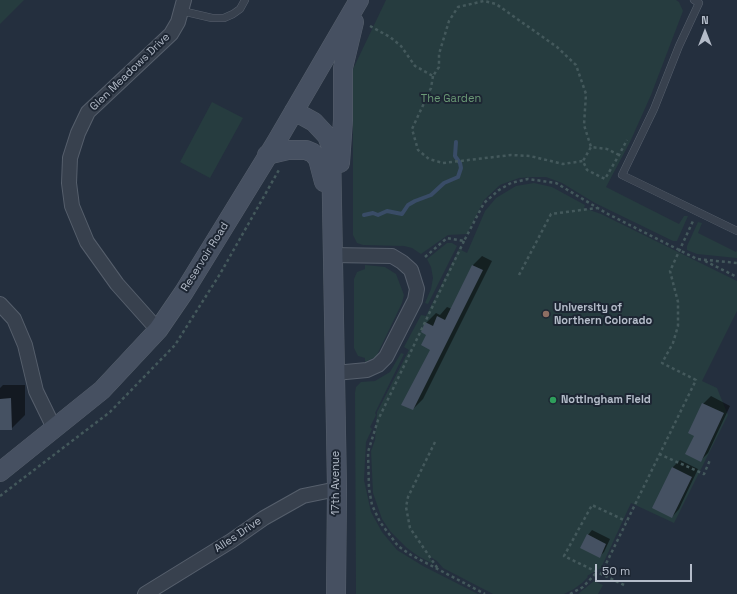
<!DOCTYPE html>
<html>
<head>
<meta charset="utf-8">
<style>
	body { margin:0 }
	#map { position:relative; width:737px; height:594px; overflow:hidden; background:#242f3e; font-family:"Space Grotesk",sans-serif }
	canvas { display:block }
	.north { position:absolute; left:685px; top:12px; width:40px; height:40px; -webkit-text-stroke:3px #1d2633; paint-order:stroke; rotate:0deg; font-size:11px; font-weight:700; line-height:16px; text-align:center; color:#b4bcc9 }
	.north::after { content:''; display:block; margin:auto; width:14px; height:18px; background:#b4bcc9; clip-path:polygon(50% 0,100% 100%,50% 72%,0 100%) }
	.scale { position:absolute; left:595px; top:564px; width:97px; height:18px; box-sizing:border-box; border:2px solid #b4bcc9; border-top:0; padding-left:5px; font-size:12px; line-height:14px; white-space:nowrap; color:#b4bcc9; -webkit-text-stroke:3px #1d2633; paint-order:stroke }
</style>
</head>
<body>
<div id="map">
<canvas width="737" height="594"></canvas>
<div class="north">N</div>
<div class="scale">50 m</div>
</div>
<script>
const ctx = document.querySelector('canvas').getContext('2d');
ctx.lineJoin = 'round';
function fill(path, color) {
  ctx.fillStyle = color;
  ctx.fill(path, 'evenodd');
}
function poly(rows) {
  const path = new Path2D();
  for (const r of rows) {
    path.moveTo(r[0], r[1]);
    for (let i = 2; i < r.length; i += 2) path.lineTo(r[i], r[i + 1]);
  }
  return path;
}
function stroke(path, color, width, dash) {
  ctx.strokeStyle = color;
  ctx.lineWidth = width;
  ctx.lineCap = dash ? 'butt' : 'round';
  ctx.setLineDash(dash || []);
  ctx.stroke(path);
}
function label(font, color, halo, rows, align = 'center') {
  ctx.font = font + ' "Space Grotesk",sans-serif';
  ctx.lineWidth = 4;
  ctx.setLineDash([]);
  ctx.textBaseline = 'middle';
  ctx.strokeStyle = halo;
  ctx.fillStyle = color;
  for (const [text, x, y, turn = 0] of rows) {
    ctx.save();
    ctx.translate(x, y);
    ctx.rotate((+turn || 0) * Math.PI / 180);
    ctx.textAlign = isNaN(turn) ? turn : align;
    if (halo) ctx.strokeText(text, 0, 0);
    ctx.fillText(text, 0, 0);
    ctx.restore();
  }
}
fill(poly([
	[0,0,24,0,0,24],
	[386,0,676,0,679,2,683,11,651,95,630,142,606,187,679,224,684,216,688,216,677,241,673,241,595,203,562,183,546,177,533,177,519,178,500,185,484,200,467,234,448,235,421,254,412,248,404,246,363,245,357,243,353,235,353,69],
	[212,102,243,118,210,178,180,162],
	[534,183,552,187,585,205,584,208,601,214,737,281,737,311,702,381,717,388,728,415,674,523,631,503,601,568,587,576,588,577,582,583,574,589,564,594,493,594,443,568,437,561,429,556,433,564,418,556,407,548,390,531,382,519,373,493,371,451,375,440,377,412,409,350,404,347,421,315,426,316,459,249,467,253,485,211,496,198,516,186],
	[698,222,702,223,698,233,736,252,737,250,737,258,697,254,687,250,687,246],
	[447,243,452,243,457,246,428,304,425,303,431,289,433,278,431,267,427,259],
	[365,265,385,267,396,274,404,295,402,303,376,357,365,362,365,358,358,356,354,348,354,279,357,272,365,269],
	[401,353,404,354,375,413,376,415,370,427,372,429,366,442,364,480,371,512,382,532,397,550,423,566,478,594,356,594,355,393,356,387,361,382,375,381,390,372],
	[594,581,603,585,598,594,578,594]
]), '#263c3f');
fill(poly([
	[482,256,492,261,423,399,413,409,431,350,426,323,436,313,440,315,447,307,452,309,473,265],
	[3,385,25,385,25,415,11,429,0,429,0,388],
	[711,396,730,406,708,453,701,460,696,435,689,432,703,404],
	[680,460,698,469,679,509,672,517,672,468],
	[592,530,610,539,604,552,600,556,588,535]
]), '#0007');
stroke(poly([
	[364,215,373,213,378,215,387,211,402,214,408,205,415,201,431,195,444,183,458,177,461,168,460,163,455,156,456,142]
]), '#394c67', 4);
fill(poly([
	[472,265,483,270,413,410,401,405,430,350,421,345,426,335,421,332,425,322,433,326,437,316,445,320],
	[11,398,12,430,0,430,0,399],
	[702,403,724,413,701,462,685,454,694,436,688,433],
	[672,467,692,477,672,518,652,508],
	[587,534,606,544,600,558,580,548]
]), '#455162');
const lane = poly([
	[694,0,699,3,679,46,654,109,622,175,737,231],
	[182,11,212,18,224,18,233,14,240,9,245,0]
]);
const street = poly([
	[333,255,392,256,402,262,411,270,417,289,415,300,386,357,378,365,367,370,335,373],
	[0,304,14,319,25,345,36,391,54,428],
	[158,330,117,284,87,242,72,206,69,183,70,158,78,133,88,112,171,34,178,22,184,0],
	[145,594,231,541,264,518,303,496,337,489]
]);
const secondary = poly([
	[294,111,314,122,327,136,331,146,337,489,336,594],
	[267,155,288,150,306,150,313,153,318,159,324,182],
	[340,163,343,120,343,68,354,22],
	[0,472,102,390,158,330,184,292,275,144,359,0]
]);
stroke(lane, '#565f6c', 8);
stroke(street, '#565f6c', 16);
stroke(secondary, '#565f6c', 20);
stroke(poly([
	[370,26,390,37,401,46,415,66,433,76,439,67,439,54,449,21,458,7,484,1,496,4,557,47,576,65,586,94,584,125,591,147],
	[433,76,431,88,412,129,418,150,429,159,443,163,511,155,530,156,563,164,583,161],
	[619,155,607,149,591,147,583,161,587,170,605,179,619,155,627,140],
	[464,241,378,420,368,452,369,489,372,505,380,522,398,546,411,555,485,594],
	[425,257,447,238,464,241,484,203,499,190,511,183,528,179,556,183,606,213,697,259,737,263],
	[705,261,737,277],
	[519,275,551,214,597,208],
	[435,442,408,497,406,507,410,528,438,569],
	[659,454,704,474,710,460],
	[0,496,110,412,175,345,220,274,280,168],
	[601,574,696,380,662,363,673,343,678,326,678,302,670,271,693,221],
	[624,585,564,556,592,505,626,521],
	[570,594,583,587,597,572]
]), '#44595c', 2.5, [3, 3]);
stroke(lane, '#38414e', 7);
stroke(street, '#38414e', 14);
stroke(secondary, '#465061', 19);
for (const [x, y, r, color] of [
	[546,314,4,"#8d6e63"],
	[553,400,4,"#2e9e5b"]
]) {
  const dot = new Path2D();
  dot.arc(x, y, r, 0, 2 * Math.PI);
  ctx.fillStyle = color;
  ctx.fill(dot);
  stroke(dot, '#1d2633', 1.5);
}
label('11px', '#b4bcc9', '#1d2633', [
	["Glen Meadows Drive",130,72,-44],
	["Reservoir Road",205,257,-58],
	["17th Avenue",336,483,-90],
	["Alles Drive",238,535,-34]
]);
label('11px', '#6b9a76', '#1d2633', [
	["The Garden",451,99]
]);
label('bold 11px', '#b4bcc9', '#1d2633', [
	["University of",554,308],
	["Northern Colorado",554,321],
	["Nottingham Field",561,400]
], 'left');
</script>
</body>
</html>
